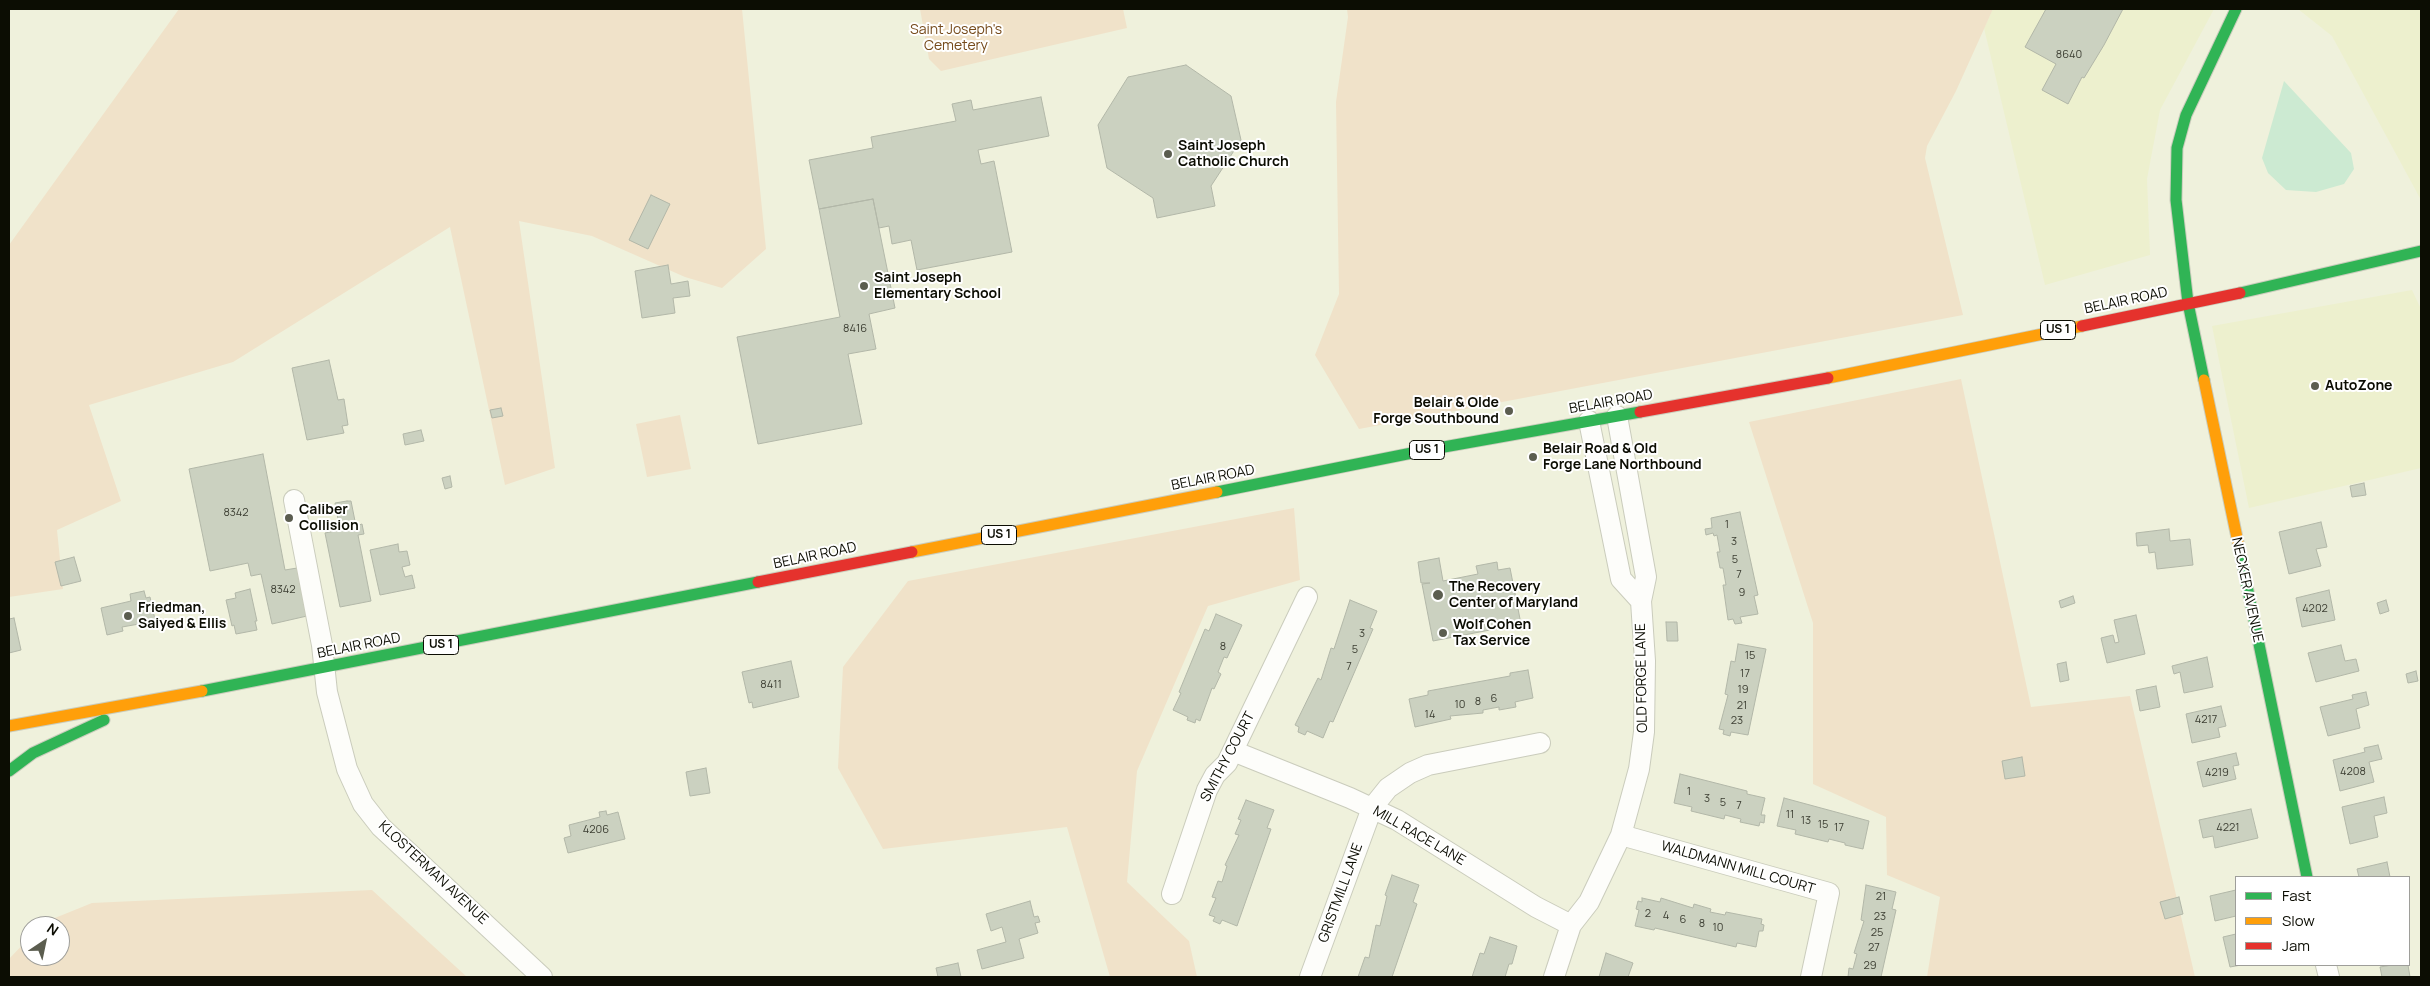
<!DOCTYPE html>
<html>
<head>
<meta charset="utf-8">
<style>
	body { margin:0 }
	#map { position:relative; width:2430px; height:986px; overflow:hidden; background:#eff1dc; font-family:Manrope,sans-serif }
	canvas { display:block }
	.frame { position:absolute; inset:0; border:10px solid #0c0d03; pointer-events:none }
	.legend { position:absolute; left:2235px; top:876px; width:175px; height:90px; box-sizing:border-box; background:#fff; border:1px solid #9e9e9a; margin:0; padding:6px 9px; list-style:none; font-size:15px; color:#0c0d03 }
	.legend li { display:flex; align-items:center; gap:10px; height:25px }
	.legend b { width:25px; border:1px solid #9e9e9a }
	.north { position:absolute; left:20px; top:916px; width:50px; height:50px; box-sizing:border-box; background:#fff; border:1px solid #9e9e9a; border-radius:50%; rotate:34deg; font-size:14px; font-weight:700; line-height:20px; text-align:center; color:#0c0d03 }
	.north::after { content:''; display:block; margin:auto; width:18px; height:22px; background:#5b5d4f; clip-path:polygon(50% 0,100% 100%,50% 72%,0 100%) }
</style>
</head>
<body>
<div id="map">
<canvas width="2430" height="986"></canvas>
<div class="frame"></div>
<ul class="legend">
<li><b style="height:6px;background:#30b455"></b>Fast</li>
<li><b style="height:6px;background:#ff9f0a"></b>Slow</li>
<li><b style="height:6px;background:#e5322d"></b>Jam</li>
</ul>
<div class="north">N</div>
</div>
<script>
const ctx = document.querySelector('canvas').getContext('2d');
ctx.lineJoin = 'round';
function fill(path, color) {
  ctx.fillStyle = color;
  ctx.fill(path, 'evenodd');
}
function poly(rows) {
  const path = new Path2D();
  for (const r of rows) {
    path.moveTo(r[0], r[1]);
    for (let i = 2; i < r.length; i += 2) path.lineTo(r[i], r[i + 1]);
  }
  return path;
}
function stroke(path, color, width, dash) {
  ctx.strokeStyle = color;
  ctx.lineWidth = width;
  ctx.lineCap = dash ? 'butt' : 'round';
  ctx.setLineDash(dash || []);
  ctx.stroke(path);
}
function label(font, color, halo, rows, align = 'center') {
  ctx.font = font + ' Manrope,sans-serif';
  ctx.lineWidth = 4;
  ctx.setLineDash([]);
  ctx.textBaseline = 'middle';
  ctx.strokeStyle = halo;
  ctx.fillStyle = color;
  for (const [text, x, y, turn = 0] of rows) {
    ctx.save();
    ctx.translate(x, y);
    ctx.rotate((+turn || 0) * Math.PI / 180);
    ctx.textAlign = isNaN(turn) ? turn : align;
    if (halo) ctx.strokeText(text, 0, 0);
    ctx.fillText(text, 0, 0);
    ctx.restore();
  }
}
fill(poly([
	[1993,9,2214,9,2160,110,2147,179,2150,255,2045,285,1984,28],
	[2298,9,2421,9,2421,200,2332,36],
	[2412,290,2421,309,2421,468,2249,508,2212,326]
]), '#edf0ce');
fill(poly([
	[179,9,742,9,766,249,722,288,685,277,592,236,519,221,555,468,505,485,450,227,233,362,89,405,121,501,57,530,63,589,9,597,9,245],
	[920,9,1123,9,1127,28,941,71,929,59],
	[1347,9,1993,9,1956,91,1927,146,1925,158,1963,315,1359,429,1315,355,1339,294,1336,102,1348,17],
	[1961,379,2031,707,2130,696,2195,977,1927,977,1940,897,1887,875,1886,817,1813,784,1813,623,1749,422],
	[680,415,691,469,647,477,636,424],
	[1294,508,1300,580,1208,606,1137,771,1127,882,1189,941,1197,977,1110,977,1067,827,883,849,838,768,843,667,908,581],
	[372,890,467,977,9,977,9,959,30,937,30,956,60,956,60,926,41,926,45,922,92,903]
]), '#f0e2c9');
fill(poly([
	[2284,81,2351,153,2354,169,2344,184,2316,192,2286,190,2268,173,2262,158]
]), '#ccead2');
const building = poly([
	[2046,9,2123,9,2104,45,2084,78,2082,77,2068,104,2042,90,2056,64,2025,47,2046,9],
	[1186,65,1231,96,1241,140,1211,186,1215,206,1157,218,1153,198,1107,168,1098,125,1128,77,1186,65],
	[1041,97,1049,136,978,150,981,164,994,161,1012,252,917,270,911,240,892,244,889,226,879,228,873,199,819,209,809,160,873,148,871,137,956,121,952,104,971,100,973,110,1041,97],
	[651,195,670,204,648,249,629,240,651,195],
	[873,199,895,308,869,314,876,349,848,354,862,424,758,444,737,337,840,317,819,209,873,199],
	[668,265,671,284,688,281,690,296,673,298,675,313,642,318,635,271,668,265],
	[329,360,338,400,344,399,348,425,342,426,344,433,307,440,292,368,329,360],
	[501,408,503,416,492,418,490,410,501,408],
	[421,430,424,441,405,445,403,434,421,430],
	[263,454,285,570,297,568,307,616,272,624,261,574,251,576,248,563,210,571,189,469,263,454],
	[450,476,452,487,445,489,442,478,450,476],
	[2364,483,2366,495,2352,497,2350,486,2364,483],
	[347,501,351,501,356,526,362,524,364,534,358,535,371,601,340,607,325,533,340,530,335,503,347,501],
	[1740,512,1758,595,1754,596,1758,614,1740,617,1742,623,1735,624,1733,619,1728,620,1723,585,1726,585,1723,568,1720,568,1717,552,1720,552,1717,535,1714,536,1713,533,1706,535,1705,529,1712,528,1711,518,1740,512],
	[2321,522,2327,547,2316,549,2321,566,2289,574,2279,532,2321,522],
	[2169,529,2170,541,2190,539,2193,565,2157,569,2155,552,2149,553,2148,545,2137,546,2136,533,2169,529],
	[398,544,399,552,407,551,410,565,402,567,405,577,412,575,415,588,380,595,370,550,398,544],
	[74,557,81,581,61,586,55,562,74,557],
	[1439,558,1443,581,1478,574,1476,566,1497,562,1498,570,1510,568,1521,624,1433,641,1422,584,1430,583,1421,583,1418,562,1439,558],
	[250,589,257,621,255,621,257,630,236,634,234,625,232,626,226,600,236,598,235,593,250,589],
	[2329,590,2335,620,2302,627,2296,598,2329,590],
	[144,591,146,598,150,597,156,624,140,628,139,624,122,627,123,631,107,635,101,608,131,601,130,594,144,591],
	[2073,596,2075,603,2061,608,2059,601,2073,596],
	[1350,600,1377,611,1370,628,1373,629,1333,722,1330,721,1323,738,1307,731,1305,735,1298,732,1299,727,1295,725,1318,678,1321,680,1331,648,1334,649,1350,600],
	[2386,600,2389,611,2380,614,2377,603,2386,600],
	[1216,614,1242,625,1227,658,1224,657,1218,672,1221,674,1214,689,1212,688,1200,721,1196,719,1195,723,1187,720,1188,717,1173,710,1181,693,1179,692,1205,629,1209,631,1216,614],
	[2136,615,2145,654,2107,663,2101,638,2113,635,2115,643,2119,642,2114,620,2136,615],
	[14,618,21,650,9,653,9,619,14,618],
	[1666,622,1677,622,1678,641,1667,641,1666,622],
	[1738,644,1766,649,1748,735,1731,732,1730,736,1723,734,1724,730,1719,729,1728,695,1725,694,1731,661,1735,662,1738,644],
	[2341,645,2345,661,2356,659,2359,671,2316,682,2308,653,2341,645],
	[2207,657,2213,687,2184,693,2180,672,2174,674,2172,666,2207,657],
	[791,661,799,697,753,708,752,702,749,703,742,672,791,661],
	[2066,662,2069,680,2060,682,2057,664,2066,662],
	[1528,670,1533,698,1515,702,1516,707,1499,710,1499,707,1483,710,1483,713,1450,716,1451,719,1415,727,1409,699,1428,695,1428,691,1510,676,1510,673,1528,670],
	[2416,671,2418,681,2408,683,2406,674,2416,671],
	[2156,686,2160,707,2140,711,2136,690,2156,686],
	[2366,692,2369,705,2356,709,2360,728,2328,736,2320,707,2353,699,2352,695,2366,692],
	[2221,706,2226,726,2218,728,2220,737,2192,743,2186,714,2221,706],
	[2378,745,2382,759,2369,762,2374,782,2340,791,2333,760,2365,752,2364,748,2378,745],
	[2236,753,2239,765,2233,766,2236,779,2203,787,2197,762,2236,753],
	[2022,757,2025,776,2005,779,2002,761,2022,757],
	[706,768,710,793,690,796,686,772,706,768],
	[1680,774,1747,791,1747,794,1765,798,1761,815,1765,815,1764,823,1760,822,1759,826,1740,822,1741,819,1725,815,1724,819,1691,811,1692,807,1674,803,1680,774],
	[2384,797,2387,813,2374,816,2378,837,2350,844,2342,807,2384,797],
	[1784,798,1869,821,1863,849,1845,845,1845,843,1829,839,1828,842,1795,834,1796,830,1777,826,1784,798],
	[1246,800,1274,810,1267,828,1271,829,1237,926,1222,920,1220,924,1213,921,1215,917,1209,915,1216,898,1212,897,1218,881,1222,882,1227,866,1225,865,1239,835,1235,834,1241,820,1238,819,1246,800],
	[2251,809,2258,838,2215,848,2213,836,2203,838,2199,820,2251,809],
	[606,811,607,815,618,812,625,839,568,853,564,838,571,836,569,825,600,817,599,812,606,811],
	[2387,862,2390,877,2359,877,2357,869,2387,862],
	[1392,875,1419,885,1413,902,1417,904,1392,977,1358,977,1365,957,1369,958,1376,925,1380,926,1387,896,1385,895,1392,875],
	[1866,885,1896,892,1892,909,1896,910,1881,977,1848,977,1849,968,1853,969,1857,954,1854,953,1864,921,1861,920,1866,885],
	[2236,890,2236,916,2215,921,2210,896,2236,890],
	[2179,897,2183,914,2165,919,2160,902,2179,897],
	[1642,898,1660,902,1661,898,1693,908,1694,904,1711,909,1710,912,1725,915,1726,912,1762,919,1761,924,1764,925,1763,931,1759,931,1756,947,1737,943,1736,947,1655,928,1654,930,1635,926,1639,910,1636,909,1638,901,1642,902,1642,898],
	[1030,901,1034,917,1038,916,1040,922,1035,923,1038,933,1019,939,1024,958,982,969,977,950,1006,942,1002,927,991,931,986,914,1030,901],
	[2236,934,2236,965,2241,965,2230,967,2223,937,2236,934],
	[1490,937,1517,946,1512,964,1509,964,1505,977,1472,977,1480,953,1484,954,1490,937],
	[1606,953,1633,963,1628,977,1599,977,1606,953],
	[958,963,961,977,938,977,936,968,958,963],
	[2392,965,2408,965,2410,977,2382,977,2380,967,2392,965]
]);
fill(building, '#cbd1c0');
stroke(building, '#b2b7a8', 1);
const street = poly([
	[1589,421,1621,579,1641,601],
	[294,500,322,645,327,692,347,769,363,804,381,827,542,977],
	[1233,751,1350,798,1397,820,1536,907,1571,925],
	[1621,835,1829,893,1811,977],
	[1172,894,1207,790,1215,775,1227,763,1307,597],
	[2326,965,2329,977],
	[1310,977,1372,808,1388,788,1410,773,1428,765,1540,743],
	[1554,977,1571,925,1589,902,1621,835,1639,769,1644,732,1645,661,1641,601,1646,577,1617,416]
]);
const fast = poly([
	[2240,293,2421,251],
	[2204,380,2188,303,2176,200,2177,148,2186,115,2236,9],
	[1217,492,1427,450,1640,412],
	[2240,552,2307,877],
	[202,691,758,582],
	[9,771,33,753,104,720]
]);
const slow = poly([
	[1828,378,2082,326],
	[2204,380,2240,552],
	[912,552,1217,492],
	[9,726,202,691]
]);
const jam = poly([
	[2082,326,2240,293],
	[1640,412,1828,378],
	[758,582,912,552]
]);
stroke(street, '#caccbc', 22);
stroke(fast, '#caccbc', 13);
stroke(slow, '#caccbc', 13);
stroke(jam, '#caccbc', 13);
stroke(street, '#fdfdfa', 20);
stroke(fast, '#30b455', 11);
stroke(slow, '#ff9f0a', 11);
stroke(jam, '#e5322d', 11);
for (const [x, y, r, color] of [
	[1168,154,5,"#5b5d4f"],
	[864,286,5,"#5b5d4f"],
	[2315,386,5,"#5b5d4f"],
	[1509,411,5,"#5b5d4f"],
	[1533,457,5,"#5b5d4f"],
	[289,518,5,"#5b5d4f"],
	[1438,595,6,"#5b5d4f"],
	[128,616,5,"#5b5d4f"],
	[1443,633,5,"#5b5d4f"]
]) {
  const dot = new Path2D();
  dot.arc(x, y, r, 0, 2 * Math.PI);
  ctx.fillStyle = color;
  ctx.fill(dot);
  stroke(dot, '#fff', 2);
}
label('11px', '#3c3e32', null, [
	["8640",2069,55],
	["8416",855,329],
	["8342",236,513],
	["1",1727,525],
	["3",1734,542],
	["5",1735,560],
	["7",1739,575],
	["8342",283,590],
	["9",1742,593],
	["4202",2315,609],
	["3",1362,634],
	["8",1223,647],
	["5",1355,650],
	["15",1750,656],
	["7",1349,667],
	["17",1745,674],
	["8411",771,685],
	["19",1743,690],
	["6",1494,699],
	["8",1478,702],
	["10",1460,705],
	["21",1742,706],
	["14",1430,715],
	["4217",2206,720],
	["23",1737,721],
	["4208",2353,772],
	["4219",2217,773],
	["1",1689,792],
	["3",1707,799],
	["5",1723,803],
	["7",1739,806],
	["11",1790,815],
	["13",1806,821],
	["15",1823,825],
	["17",1839,828],
	["4221",2228,828],
	["4206",596,830],
	["21",1881,897],
	["2",1648,914],
	["4",1666,916],
	["23",1880,917],
	["6",1683,920],
	["8",1702,924],
	["10",1718,928],
	["25",1877,933],
	["27",1874,948],
	["29",1870,966]
]);
for (const [x, y, w] of [
	[2058,330,35],
	[1427,450,35],
	[999,535,35],
	[441,645,35]
]) {
  const box = new Path2D();
  box.roundRect(x - w / 2, y - 9.5, w, 19, 4);
  ctx.fillStyle = '#fff';
  ctx.fill(box);
  stroke(box, '#0c0d03', 1);
}
label('bold 12px', '#0c0d03', null, [
	["US 1",2058,330],
	["US 1",1427,450],
	["US 1",999,535],
	["US 1",441,645]
]);
label('14px', '#764b1c', '#fff', [
	["Saint Joseph's",956,30],
	["Cemetery",956,46]
]);
label('bold 14px', '#0c0d03', '#fff', [
	["Saint Joseph",1178,146],
	["Catholic Church",1178,162],
	["Saint Joseph",874,278],
	["Elementary School",874,294],
	["AutoZone",2325,386],
	["Belair & Olde",1499,403,"right"],
	["Forge Southbound",1499,419,"right"],
	["Belair Road & Old",1543,449],
	["Forge Lane Northbound",1543,465],
	["Caliber",299,510],
	["Collision",299,526],
	["The Recovery",1449,587],
	["Center of Maryland",1449,603],
	["Friedman,",138,608],
	["Saiyed & Ellis",138,624],
	["Wolf Cohen",1453,625],
	["Tax Service",1453,641]
], 'left');
label('14px', '#0c0d03', '#fff', [
	["BELAIR ROAD",2126,301,-12],
	["BELAIR ROAD",1611,402,-10],
	["BELAIR ROAD",1213,478,-11],
	["BELAIR ROAD",815,556,-12],
	["NECKER AVENUE",2247,590,78],
	["BELAIR ROAD",359,646,-11],
	["OLD FORGE LANE",1642,678,-91],
	["SMITHY COURT",1228,757,-62],
	["MILL RACE LANE",1419,836,30],
	["WALDMANN MILL COURT",1738,868,16],
	["KLOSTERMAN AVENUE",433,873,43],
	["GRISTMILL LANE",1341,893,-70]
]);
</script>
</body>
</html>
